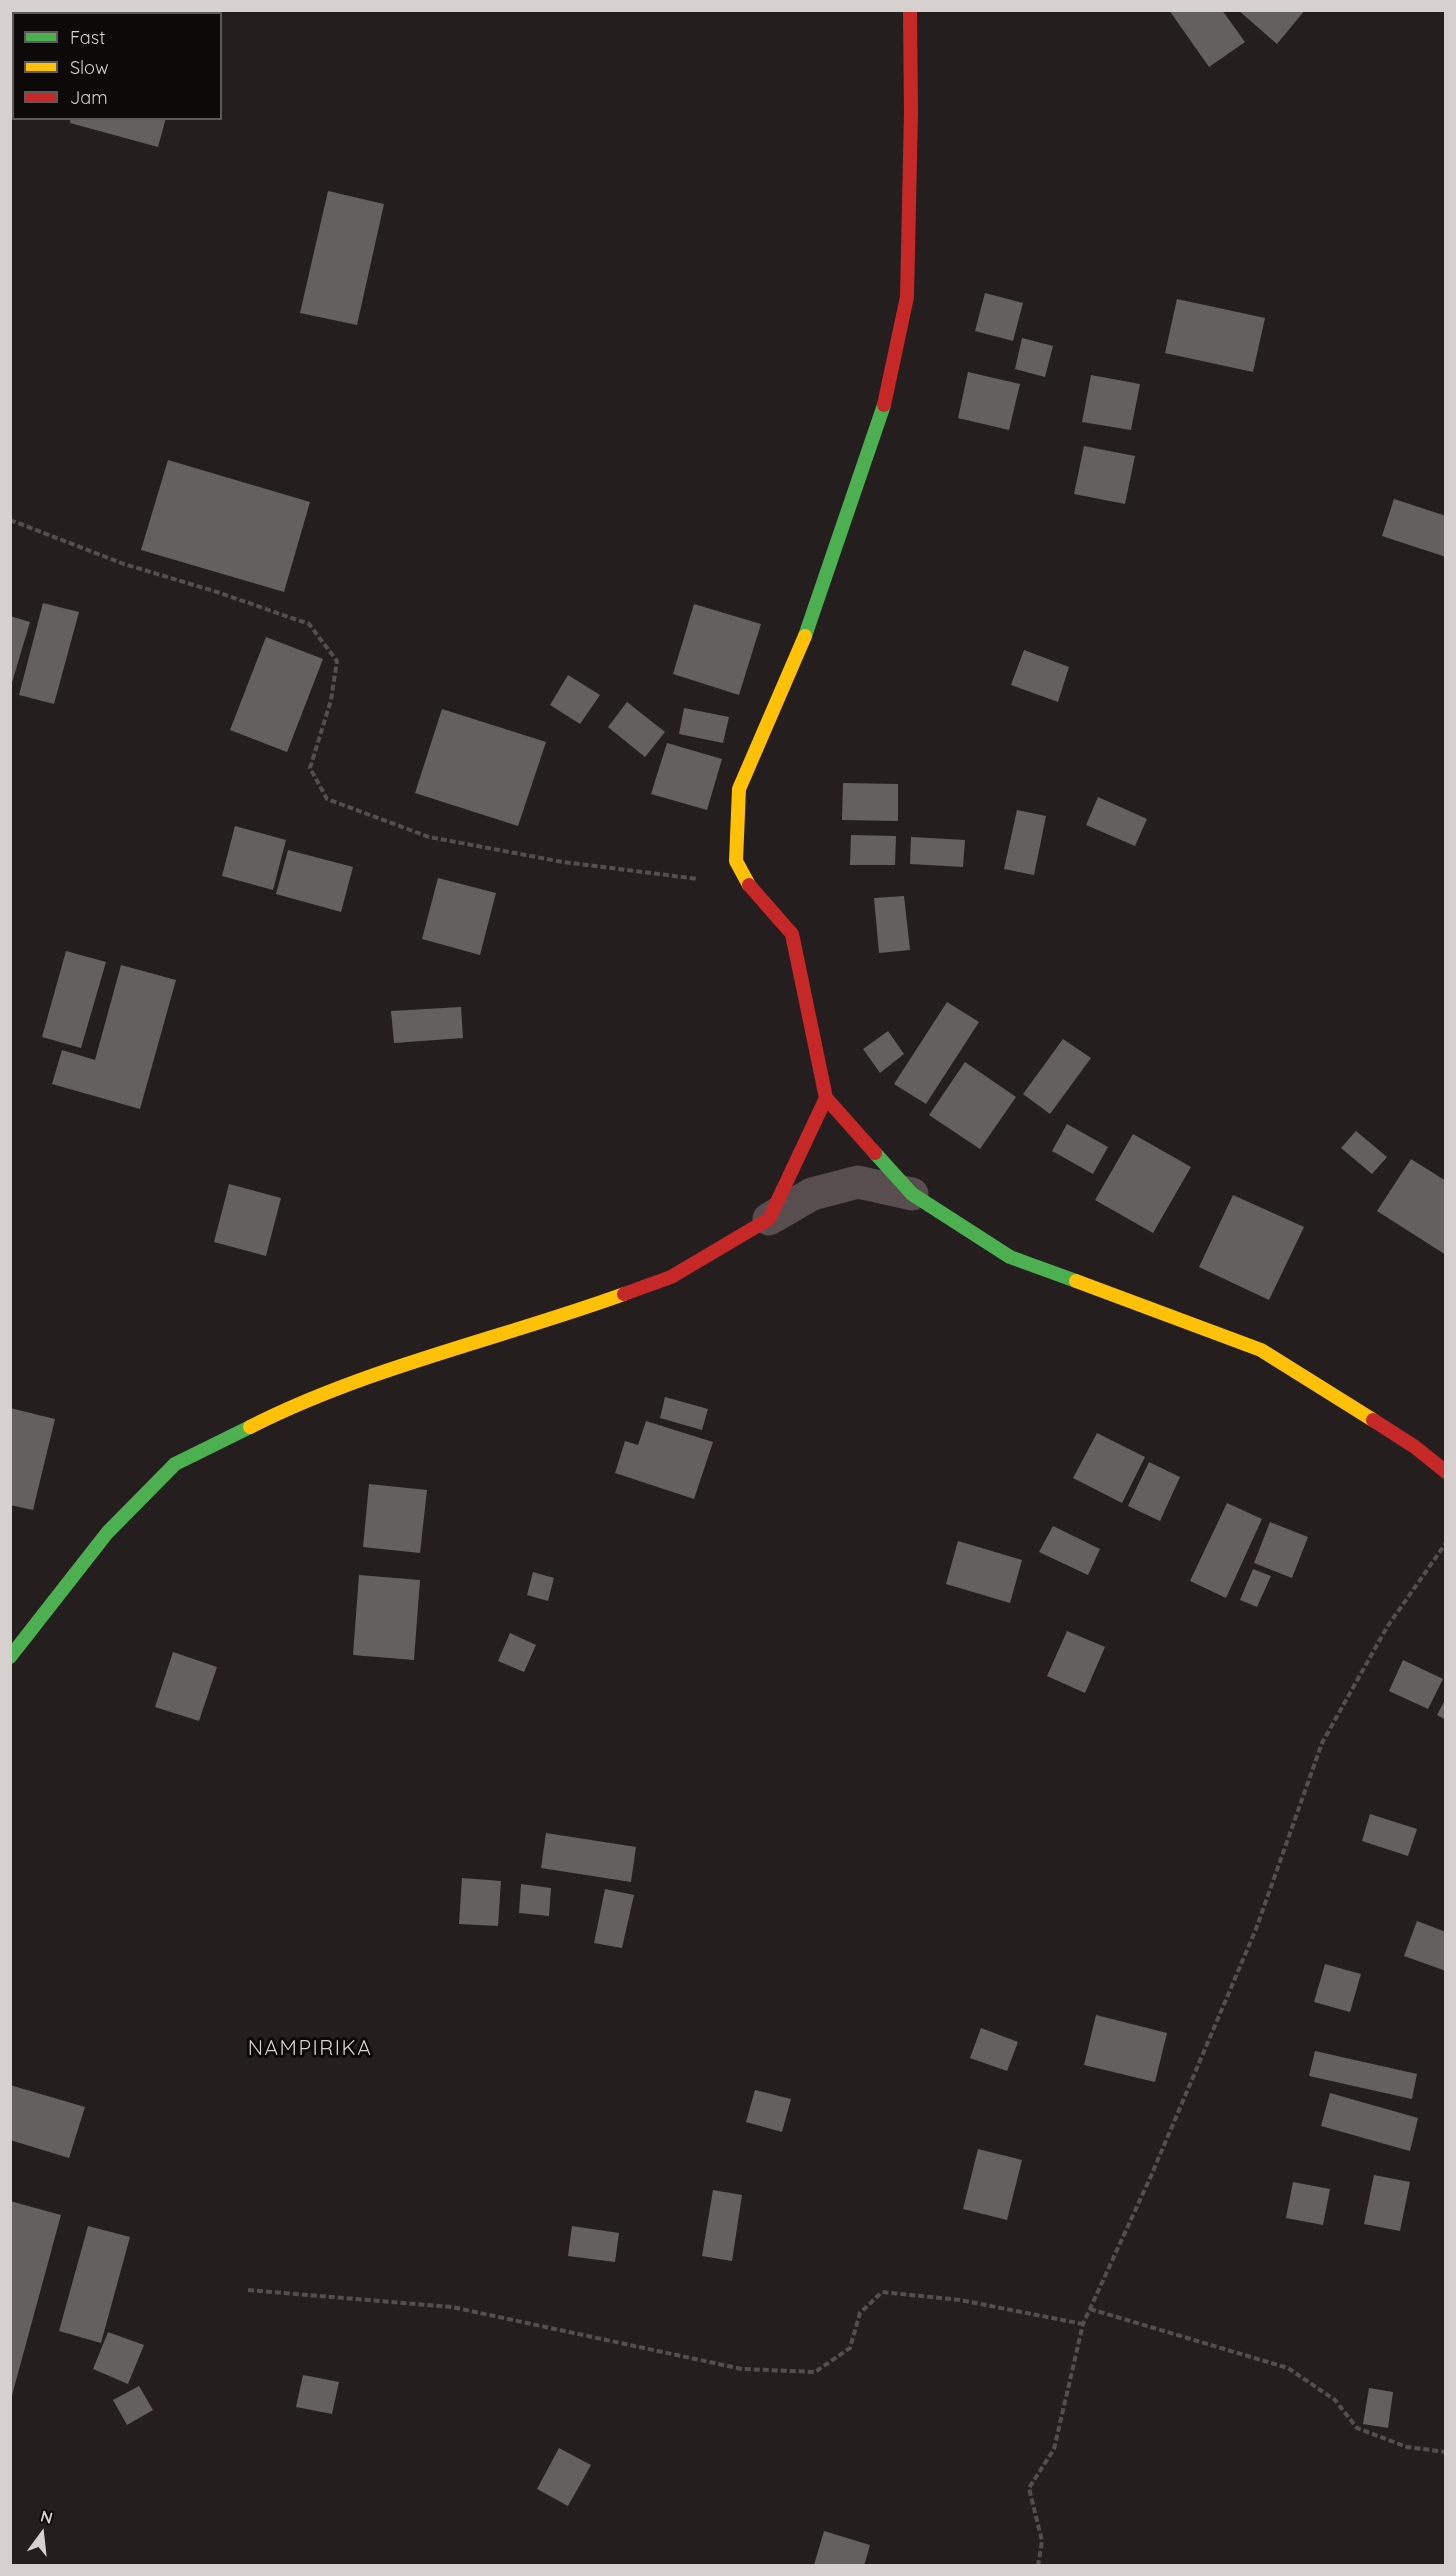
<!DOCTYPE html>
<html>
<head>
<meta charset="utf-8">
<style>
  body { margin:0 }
  #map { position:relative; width:1456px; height:2576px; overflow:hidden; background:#241f1e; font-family:Quicksand,sans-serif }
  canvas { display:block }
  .frame { position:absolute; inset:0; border:12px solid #d6d0cf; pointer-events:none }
  .legend { position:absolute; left:12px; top:12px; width:210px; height:108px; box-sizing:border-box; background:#0c0908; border:2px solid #5d5958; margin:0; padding:8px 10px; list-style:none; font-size:18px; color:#d6d0cf }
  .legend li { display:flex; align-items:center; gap:12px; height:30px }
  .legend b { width:30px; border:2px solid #5d5958 }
  .north { position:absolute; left:12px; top:2504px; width:60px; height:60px; -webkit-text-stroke:4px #0c0908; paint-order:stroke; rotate:15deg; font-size:16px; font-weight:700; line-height:24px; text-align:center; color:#d6d0cf }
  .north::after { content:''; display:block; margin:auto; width:21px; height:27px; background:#d6d0cf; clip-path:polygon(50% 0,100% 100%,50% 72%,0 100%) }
</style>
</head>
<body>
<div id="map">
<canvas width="1456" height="2576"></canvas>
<div class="frame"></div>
<ul class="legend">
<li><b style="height:8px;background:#4caf50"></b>Fast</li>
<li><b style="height:8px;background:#ffc107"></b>Slow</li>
<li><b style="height:8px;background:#c62828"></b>Jam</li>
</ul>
<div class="north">N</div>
</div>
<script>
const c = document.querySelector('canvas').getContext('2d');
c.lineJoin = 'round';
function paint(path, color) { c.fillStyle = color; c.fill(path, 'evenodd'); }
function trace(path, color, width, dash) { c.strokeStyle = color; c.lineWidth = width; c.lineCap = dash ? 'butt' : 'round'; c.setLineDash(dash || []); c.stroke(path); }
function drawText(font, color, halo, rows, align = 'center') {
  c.font = font + ' Quicksand,sans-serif'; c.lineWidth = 6; c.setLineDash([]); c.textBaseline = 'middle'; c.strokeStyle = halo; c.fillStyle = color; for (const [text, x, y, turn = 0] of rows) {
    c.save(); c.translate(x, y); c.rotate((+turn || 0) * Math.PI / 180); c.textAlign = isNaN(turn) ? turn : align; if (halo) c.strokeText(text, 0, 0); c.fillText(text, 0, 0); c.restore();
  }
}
paint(new Path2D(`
  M1169,10h53l23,32 -36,25z
  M1238,10h67l-28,34z
  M71,118h95l-8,29 -88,-24z
  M328,191l56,13 -27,121 -57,-12z
  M985,293l38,10 -10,38 -38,-10z
  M1177,299l88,19 -12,54 -88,-19z
  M1022,338l31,8 -8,31 -30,-8z
  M968,372l52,12 -11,46 -51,-12z
  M1091,375l49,9 -9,46 -49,-8z
  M1084,446l51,10 -10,48 -51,-10z
  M168,460l142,42 -26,90 -143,-42z
  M1394,499l52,17v41l-64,-21z
  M43,603l36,9 -25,92 -35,-9z
  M694,604l67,20 -22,71 -66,-21z
  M10,616l20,6 -19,64h-1z
  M266,637l57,22 -36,93 -57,-22z
  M1024,650l45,17 -11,35 -47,-17z
  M568,675l32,20 -20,29 -30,-19z
  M627,702l38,30 -20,25 -37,-30z
  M684,708l45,9 -6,26 -44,-9z
  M442,709l104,33 -28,84 -103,-33z
  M667,743l55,16 -15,51 -56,-16z
  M843,783l55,1v37l-56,-1z
  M1098,797l49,22 -12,27 -49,-21z
  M1017,810l29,6 -12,59 -30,-6z
  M235,826l51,14 -13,50 -51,-14z
  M851,835l45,1 -1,29h-45z
  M911,837l54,3 -2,27 -53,-3z
  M288,850l65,17 -12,45 -65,-18z
  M438,878l58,15 -16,62 -58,-16z
  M904,896l6,54 -31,3 -5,-55z
  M66,951l40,11 -25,86 -39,-11z
  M121,965l55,15 -36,129 -88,-25 10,-34 33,10z
  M947,1002l32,20 -53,82 -32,-20z
  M461,1007l2,31 -69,5 -3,-32z
  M888,1031l16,23 -24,19 -17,-24z
  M1063,1039l28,19 -41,56 -27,-20z
  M965,1062l51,35 -36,52 -51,-34z
  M1067,1124l41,23 -15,27 -41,-23z
  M1356,1131l31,26 -15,17 -31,-26z
  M1133,1134l58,33 -38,66 -58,-33z
  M1411,1159l35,22v74l-69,-44z
  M229,1184l52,14 -15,58 -52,-14z
  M1233,1195l71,32 -35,73 -70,-33z
  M665,1397l43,12 -6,21 -42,-12z
  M10,1408l45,11 -22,91 -23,-5z
  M646,1421l67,21 -19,57 -79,-26 10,-32 13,4z
  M1097,1433l48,24 -23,46 -49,-25z
  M1149,1462l31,15 -20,44 -32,-15z
  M369,1484l58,6 -7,63 -57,-6z
  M1227,1503l35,16 -36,79 -36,-17z
  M1270,1522l38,15 -16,41 -38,-15z
  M1053,1526l47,23 -12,26 -49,-23z
  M958,1541l64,19 -12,43 -64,-19z
  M1253,1569l18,7 -14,31 -17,-7z
  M533,1572l21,6 -6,23 -21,-6z
  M359,1575l61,5 -6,80 -61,-5z
  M1067,1631l38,16 -20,46 -38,-17z
  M510,1633l26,12 -12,27 -26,-11z
  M173,1652l44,15 -18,54 -44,-14z
  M1403,1660l40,19 -15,30 -39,-18z
  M1446,1698v22l-9,-5z
  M1370,1814l47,15 -9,27 -46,-15z
  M546,1833l90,14 -5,35 -90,-14z
  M462,1878l39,3 -3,45 -39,-2z
  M521,1884l30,4 -2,28 -30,-3z
  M605,1889l29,6 -12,53 -28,-5z
  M1417,1921l29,11v39l-42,-15z
  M1325,1964l36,10 -11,38 -36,-10z
  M1096,2015l71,18 -12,49 -71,-17z
  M981,2028l37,14 -11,29 -37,-13z
  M1315,2051l102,23 -5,25 -103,-23z
  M10,2085l75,22 -16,51 -59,-18z
  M755,2090l36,9 -9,33 -36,-10z
  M1330,2093l88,25 -8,33 -89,-25z
  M978,2149l44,11 -15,60 -44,-11z
  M1374,2175l36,7 -10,49 -36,-7z
  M1293,2182l37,7 -7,36 -37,-7z
  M713,2190l29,5 -10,66 -30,-5z
  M10,2201l51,14 -50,184h-1z
  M88,2226l42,11 -29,106 -42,-12z
  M572,2226l47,7 -4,29 -47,-6z
  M108,2332l36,13 -16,39 -35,-15z
  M303,2375l36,7 -7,32 -36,-7z
  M139,2386l14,24 -26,15 -14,-25z
  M1369,2388l24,4 -5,36 -25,-4z
  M559,2448l32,17 -23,41 -31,-17z
  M824,2531l46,14 -6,21 -50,-1z`), '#64605f');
trace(new Path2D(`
  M10,520l114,44 93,28 92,32 28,37 -6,39 -21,68 17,31 102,38 134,25 135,17
  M248,2290l204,17 290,62 73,3 35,-24 10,-35 22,-21 78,8 123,24
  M1090,2309l198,59 47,32 22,28 50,19 39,5
  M1038,2566l4,-25 -13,-53 25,-39 29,-125 68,-148 105,-247 66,-186 65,-116 59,-84`), '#554e4f', 4, [6, 3]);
trace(new Path2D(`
  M769,1219l43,-25 46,-12 54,12`), '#584e50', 33);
trace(new Path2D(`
  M805,636l79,-231
  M875,1153l37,41 98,63 66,24
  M10,1657l97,-124 68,-69 75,-37`), '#4caf50', 14);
trace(new Path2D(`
  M749,885l-13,-24 3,-72 66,-153
  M1076,1281l185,69 112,70
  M250,1427c118,-60 250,-88 374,-133`), '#ffc107', 14);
trace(new Path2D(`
  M884,405l23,-108 4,-185 -1,-102
  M749,885l43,49 34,164 49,55
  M624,1294l47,-17 98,-58 57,-121
  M1373,1420l42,27 31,25`), '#c62828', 14);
c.letterSpacing = '1.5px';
drawText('21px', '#d6d0cf', '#0c0908', [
  ["NAMPIRIKA",310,2049]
]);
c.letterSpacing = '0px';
</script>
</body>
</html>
